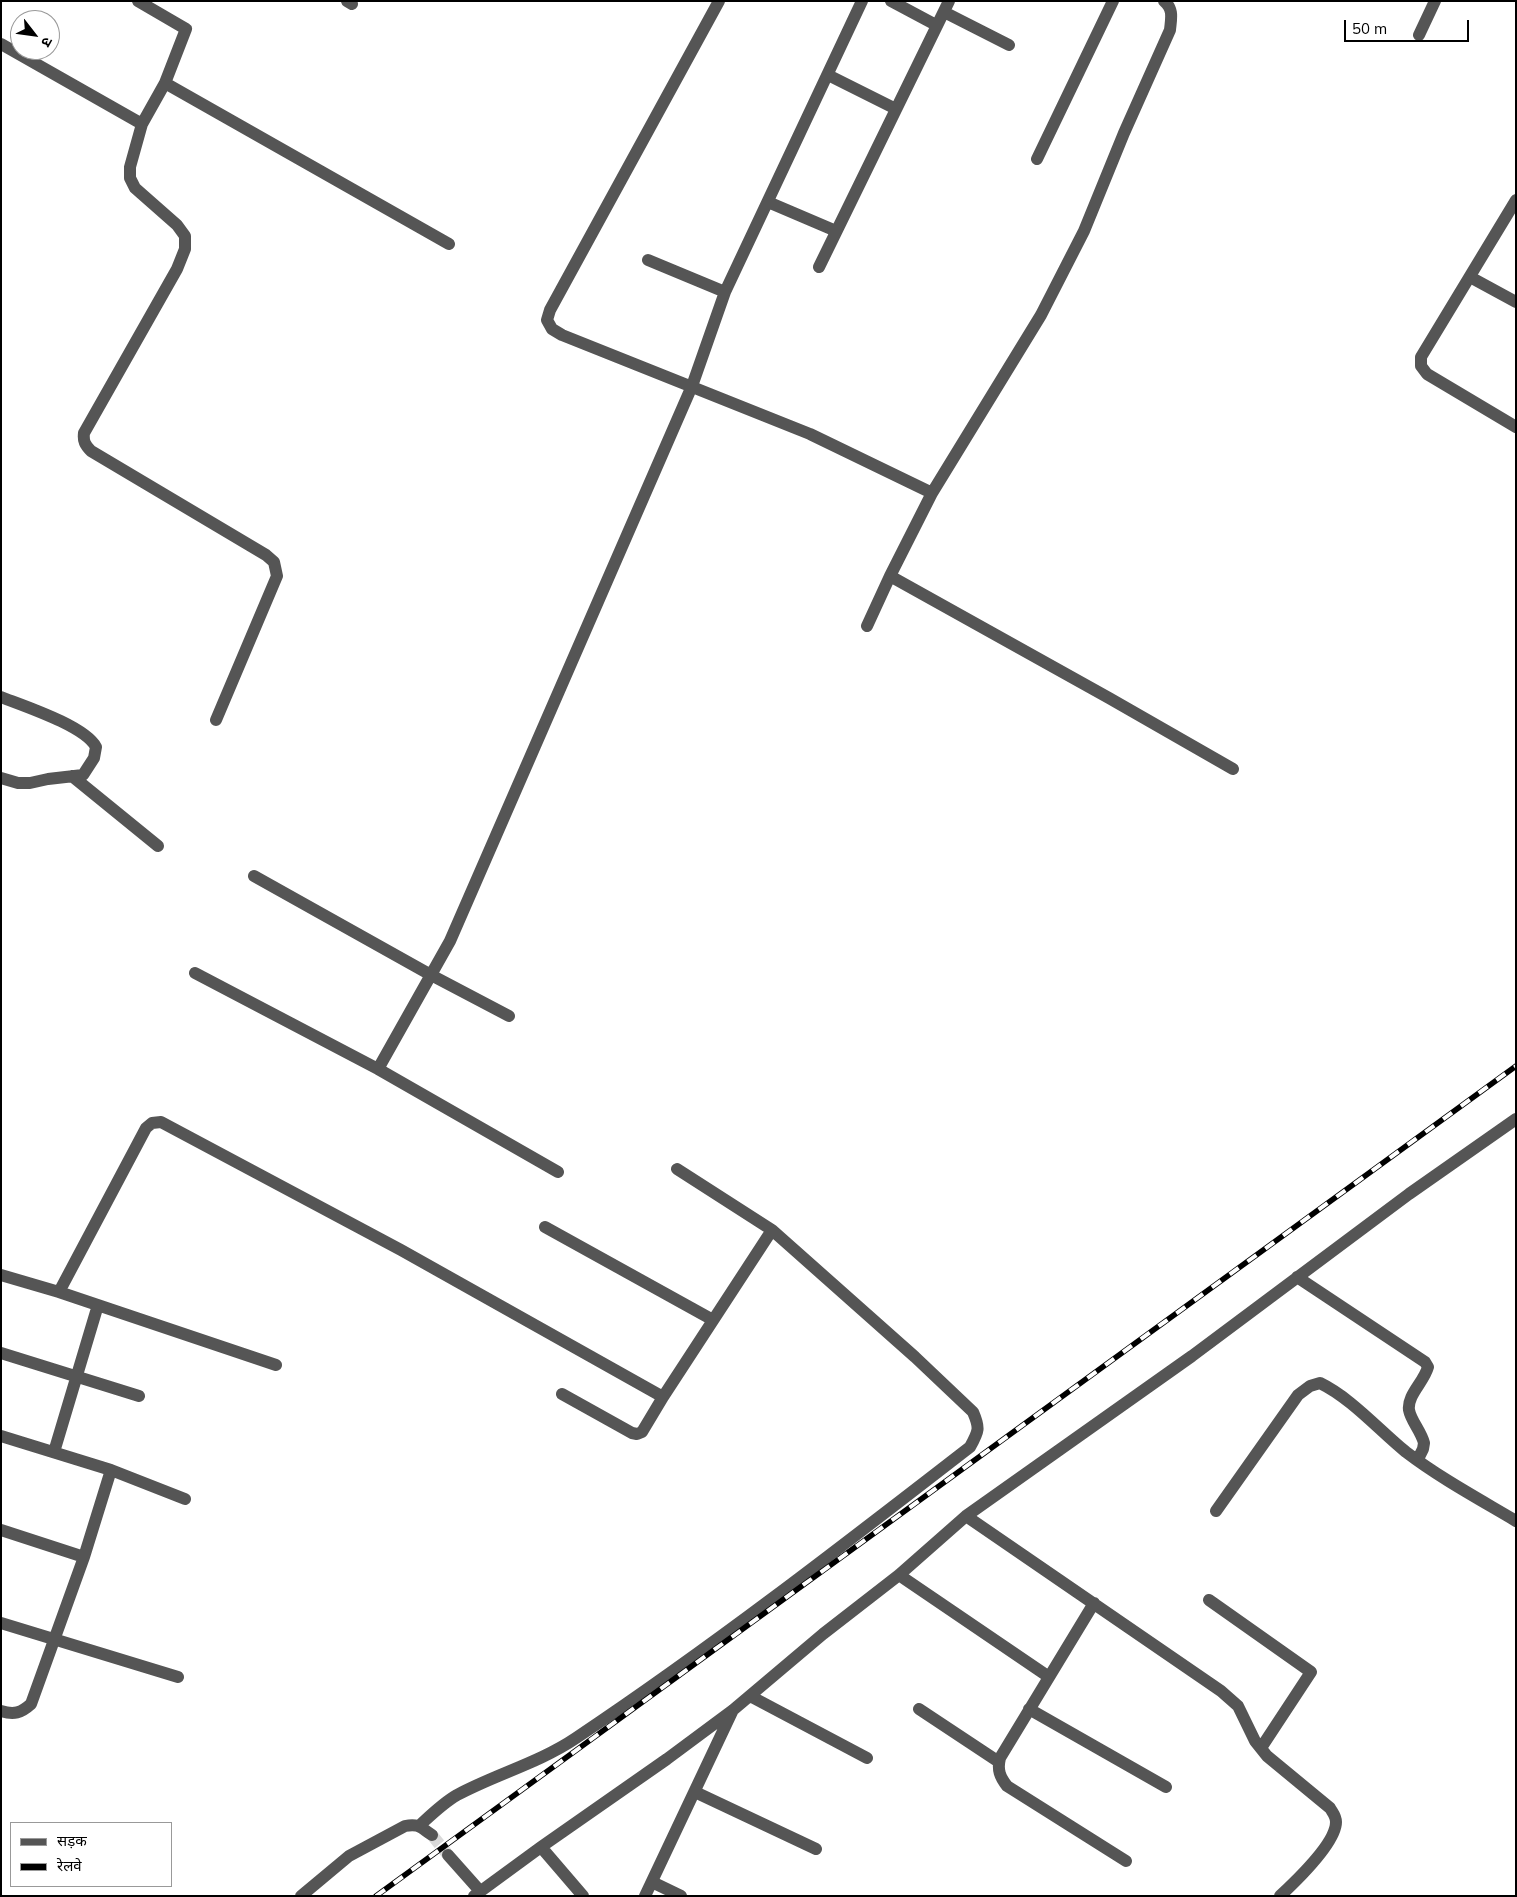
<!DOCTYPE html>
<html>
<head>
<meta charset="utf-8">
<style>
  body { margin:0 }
  #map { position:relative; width:1517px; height:1897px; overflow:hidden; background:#fff; font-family:Mulish,"Noto Sans Devanagari",sans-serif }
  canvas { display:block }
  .frame { position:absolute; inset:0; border:2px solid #000; pointer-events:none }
  .legend { position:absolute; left:10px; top:1822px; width:162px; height:65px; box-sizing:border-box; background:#fff; border:1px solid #999; margin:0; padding:6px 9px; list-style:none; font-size:15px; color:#000 }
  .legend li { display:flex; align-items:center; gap:10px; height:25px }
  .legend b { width:25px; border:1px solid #999 }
  .north { position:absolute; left:10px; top:10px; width:50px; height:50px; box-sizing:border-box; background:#fff; border:1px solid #999; border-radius:50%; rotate:120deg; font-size:14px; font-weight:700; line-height:20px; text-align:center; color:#000 }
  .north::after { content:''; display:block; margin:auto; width:18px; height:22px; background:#000; clip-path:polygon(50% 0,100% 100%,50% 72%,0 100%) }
  .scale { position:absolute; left:1344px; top:20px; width:125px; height:22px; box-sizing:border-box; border:2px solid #000; border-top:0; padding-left:6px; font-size:15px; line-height:18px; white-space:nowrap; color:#000; -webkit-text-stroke:4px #fff; paint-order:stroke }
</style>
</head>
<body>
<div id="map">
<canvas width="1517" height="1897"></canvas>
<div class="frame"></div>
<ul class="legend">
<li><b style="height:6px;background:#555"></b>सड़क</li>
<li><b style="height:6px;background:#000"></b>रेलवे</li>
</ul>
<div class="north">उ</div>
<div class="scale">50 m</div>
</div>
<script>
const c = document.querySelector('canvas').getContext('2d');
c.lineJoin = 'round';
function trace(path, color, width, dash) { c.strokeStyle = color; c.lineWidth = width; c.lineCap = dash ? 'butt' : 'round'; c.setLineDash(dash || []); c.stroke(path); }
trace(new Path2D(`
  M432,1835l16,20`), '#d9d9d9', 12, [12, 6]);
trace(new Path2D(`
  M347,1l5,3
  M719,1l-169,309 -3,10 5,9 10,6 248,99 122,59
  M891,1l45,24
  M944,12l65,33
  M1419,35l16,-34
  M1,44l141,80 23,-41 21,-54 -48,-28
  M828,75l68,34
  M165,83l284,161
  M142,124l-12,43v11l5,10 42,37 8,11v13l-8,20 -93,164c-1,8 1,12 7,18l175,104 8,7 3,14 -61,144
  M1037,159l76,-158
  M1516,200l-95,157v9l6,8 89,53
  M768,202l68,29
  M648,260l77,32
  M819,267l130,-266
  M1470,277l46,25
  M890,576l219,122 124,71
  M867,626l23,-50 42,-83 109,-178 43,-84 40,-98 46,-103c1,-11 4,-21 -6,-29
  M1,697c23,9 84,29 95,50l-2,11 -11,17 -35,4 -18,4h-12l-17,-5
  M72,776l86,70
  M254,876l177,99 78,41
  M195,973l183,96 180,103
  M378,1069l72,-128 242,-555 33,-94 137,-291
  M545,1227l168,93
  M1,1275l58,17 217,73
  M1297,1277l128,85 3,5c-4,15 -21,28 -19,43 2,11 12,21 15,33l-1,6 -5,10
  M59,1292l87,-164 6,-5 9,-1 240,128 262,147
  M1,1353l138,43
  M562,1394l70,39 5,1 5,-2 21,-35 109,-167
  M1,1436l110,34 74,29
  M54,1452l44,-147
  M1216,1511l82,-116 12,-9 10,-3c31,15 59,47 86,69 34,26 73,47 110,69
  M966,1516l255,175 17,15 17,35 12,15 63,52c3,5 6,8 6,14 0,21 -41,60 -56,74
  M1,1530l83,27
  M899,1575l150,102
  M1209,1600l102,72 -50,76
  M1094,1603l-94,155c-3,12 0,19 7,28l119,75
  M1,1623l177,54
  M750,1696l117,62
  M919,1709l80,53
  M1029,1709l137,78
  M1,1711c13,4 20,2 30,-7l53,-147 27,-87
  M695,1792l121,57
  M419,1826c12,-11 24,-23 38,-31 39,-21 82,-32 119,-57 136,-91 265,-191 394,-291 9,-16 10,-19 3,-35l-58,-55 -143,-127 -95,-61
  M541,1847l42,49
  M448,1855l32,36
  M652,1882l29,14
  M301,1896l48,-40 56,-30c14,-3 16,2 27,9
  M474,1896l67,-49 126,-88 66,-49 90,-76 76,-59 67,-59 226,-160 217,-162 107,-75
  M645,1896l87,-184`), '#555', 12);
const rail = new Path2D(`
  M376,1896l1140,-830`);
trace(rail, '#000', 5.5);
trace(rail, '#fff', 4, [11]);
</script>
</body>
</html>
